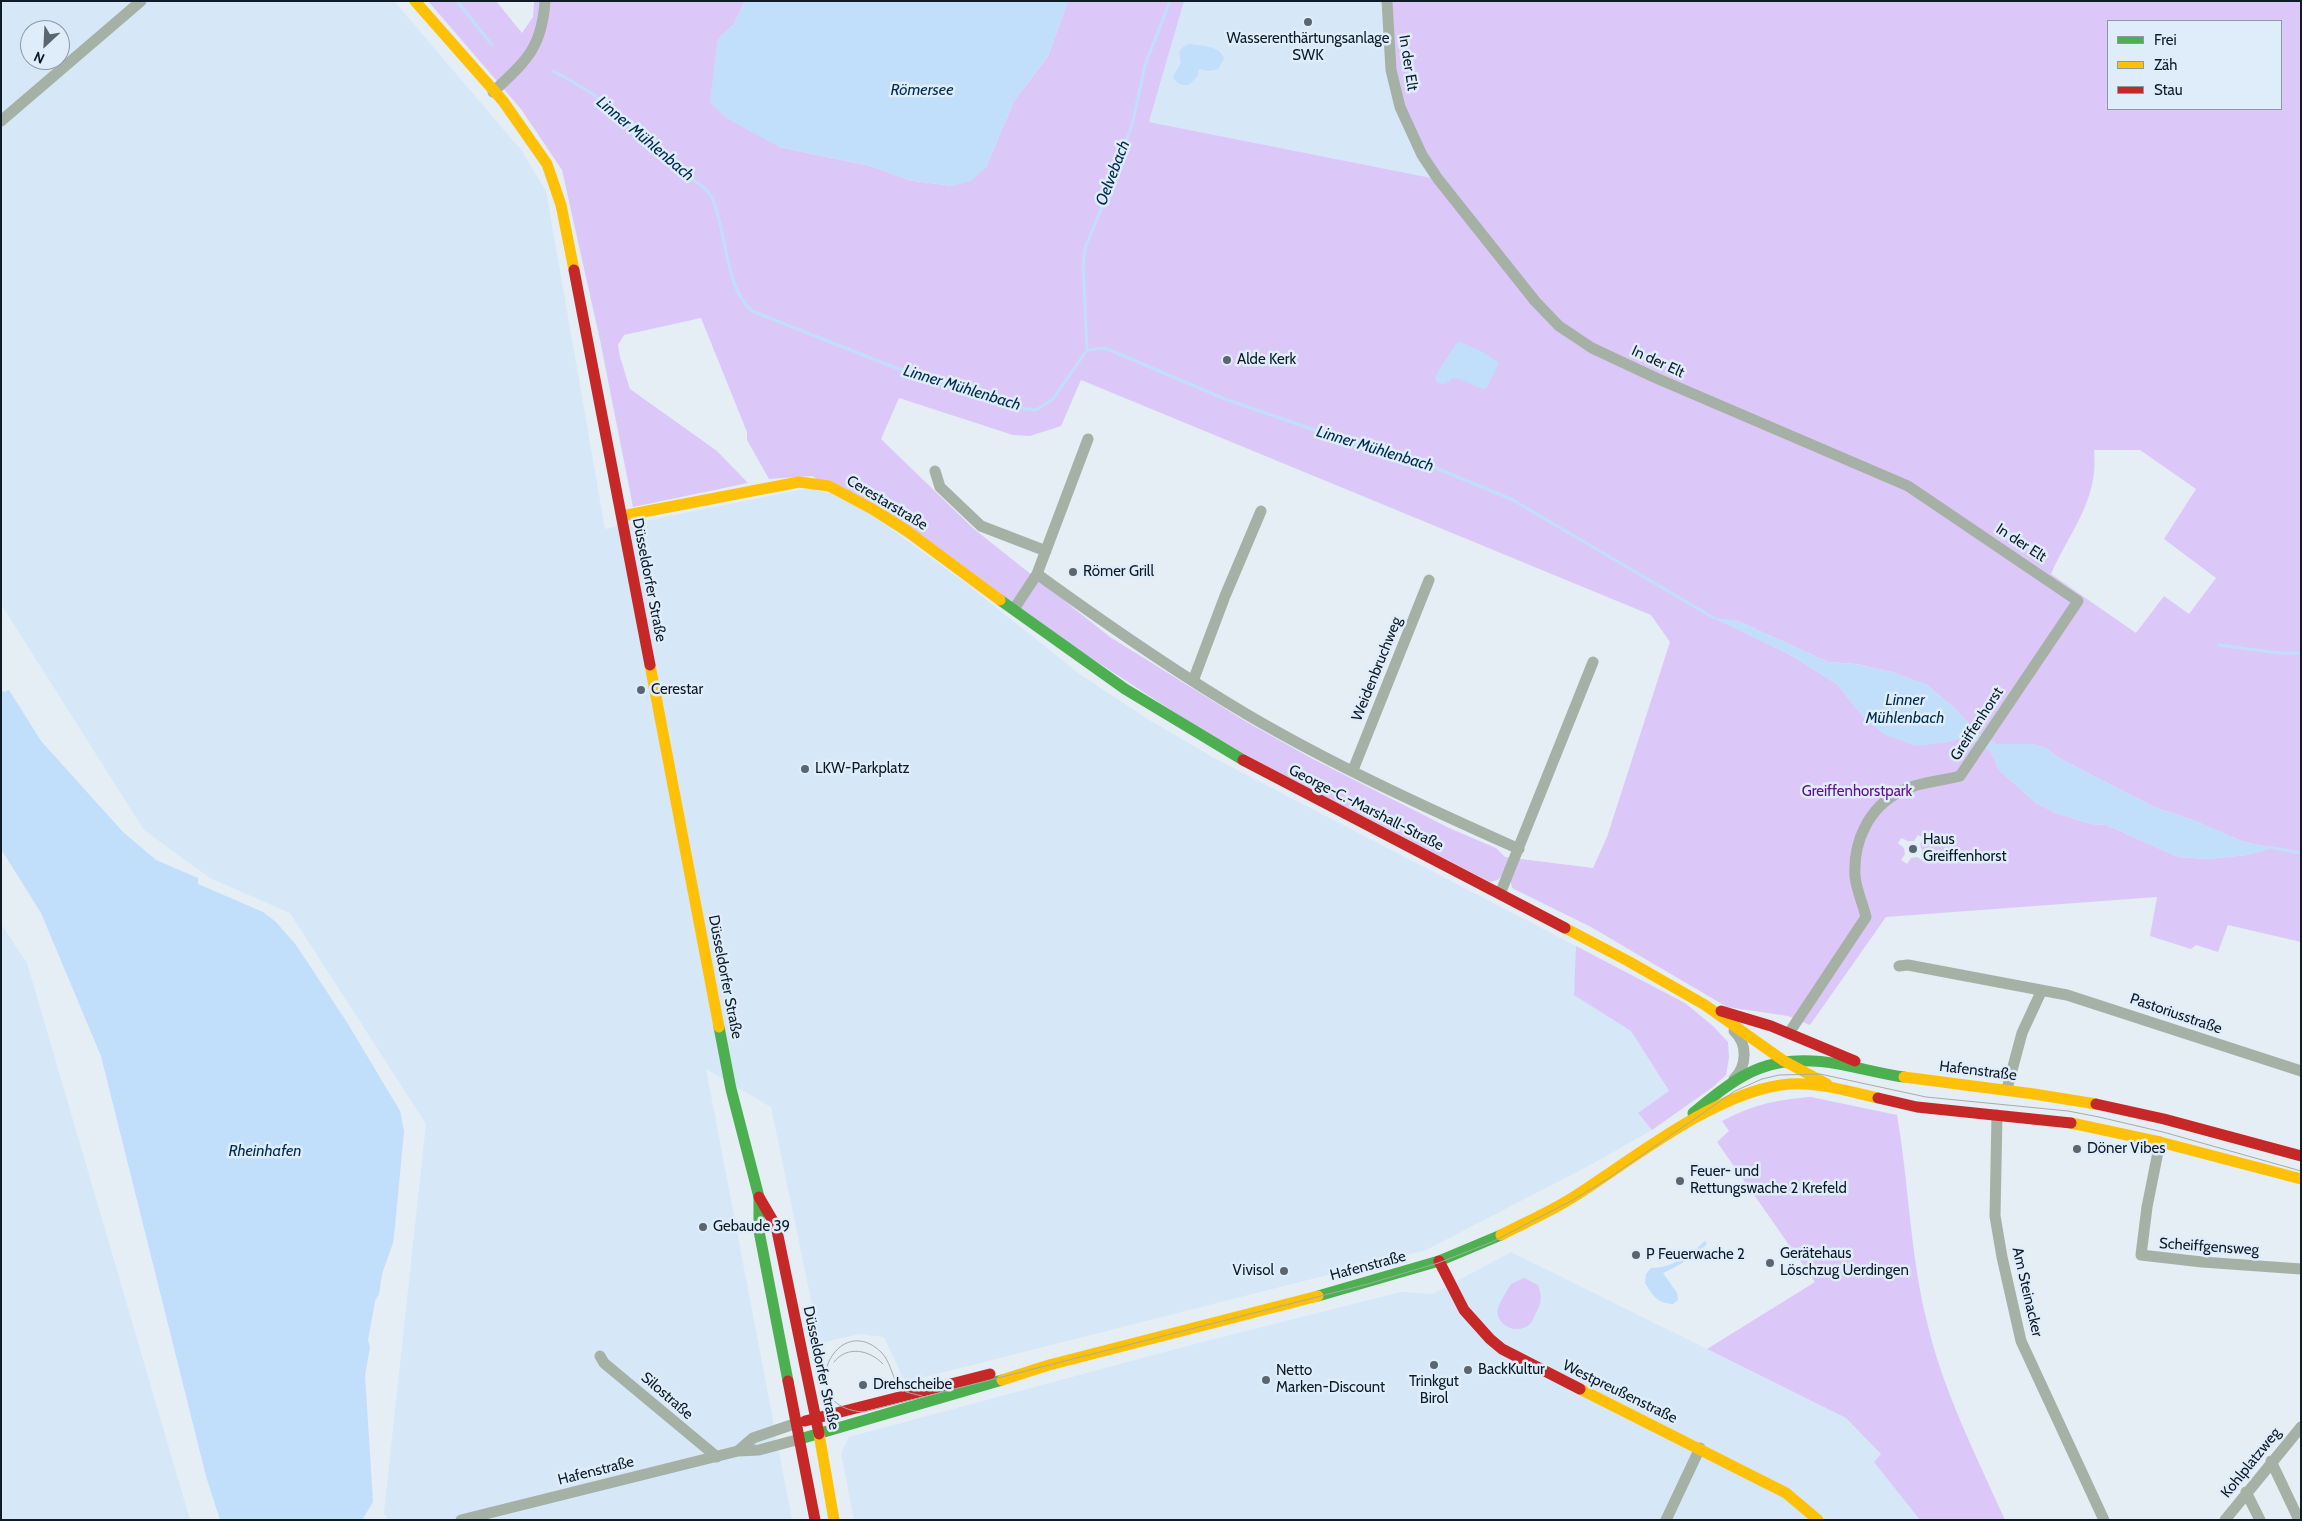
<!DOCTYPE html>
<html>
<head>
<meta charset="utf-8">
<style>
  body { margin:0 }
  #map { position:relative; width:2302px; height:1521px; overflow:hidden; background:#e5edf5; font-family:Cabin,sans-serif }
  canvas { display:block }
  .frame { position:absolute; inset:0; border:2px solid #0f1c28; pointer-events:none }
  .legend { position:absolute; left:2107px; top:20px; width:175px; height:90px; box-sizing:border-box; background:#dfedfb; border:1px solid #8c99a7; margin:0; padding:6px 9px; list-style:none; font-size:15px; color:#0f1c28 }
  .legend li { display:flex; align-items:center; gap:10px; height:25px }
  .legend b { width:25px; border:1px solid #8c99a7 }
  .north { position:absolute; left:20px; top:20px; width:50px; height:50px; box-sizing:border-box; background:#dfedfb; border:1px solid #8c99a7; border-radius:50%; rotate:205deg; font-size:14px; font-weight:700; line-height:20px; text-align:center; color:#0f1c28 }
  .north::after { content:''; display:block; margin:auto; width:18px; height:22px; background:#5a6570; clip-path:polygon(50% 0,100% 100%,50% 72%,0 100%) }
</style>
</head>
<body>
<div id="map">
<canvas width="2302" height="1521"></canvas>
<div class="frame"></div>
<ul class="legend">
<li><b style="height:6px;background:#4caf50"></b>Frei</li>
<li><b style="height:6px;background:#ffc107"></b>Zäh</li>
<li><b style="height:6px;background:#c62828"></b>Stau</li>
</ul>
<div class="north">N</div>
</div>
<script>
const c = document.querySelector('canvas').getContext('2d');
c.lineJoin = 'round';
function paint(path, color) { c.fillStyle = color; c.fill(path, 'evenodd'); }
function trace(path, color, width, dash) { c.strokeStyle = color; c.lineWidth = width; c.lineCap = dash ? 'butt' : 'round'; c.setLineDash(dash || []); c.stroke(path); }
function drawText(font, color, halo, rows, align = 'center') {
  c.font = font + ' Cabin,sans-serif'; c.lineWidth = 5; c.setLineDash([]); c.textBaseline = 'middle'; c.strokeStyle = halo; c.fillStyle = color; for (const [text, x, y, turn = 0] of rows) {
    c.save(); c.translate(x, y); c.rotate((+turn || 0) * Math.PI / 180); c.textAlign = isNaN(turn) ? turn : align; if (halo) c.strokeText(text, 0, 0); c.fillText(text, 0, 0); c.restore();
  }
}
paint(new Path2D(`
  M1,1h393l127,149 25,41 59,338 205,-41 24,7 33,17 93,67 121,96 65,43 68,40 362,188 -1,49 56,36 38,61 -31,21 14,17 -60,34 -166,86 -521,132 -21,-45 -25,-3 -39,9 -49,-236 -65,-38 86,451h-404l-4,-7 42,-389 -136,-211 -80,-35 -66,-48 -143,-226zM30,30h30v30h-30z
  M1184,1h200l18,125 30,53 -283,-57z
  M1,924l26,39 163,557h-189z
  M1511,1252l335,166 35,36 -6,8 45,58h-1066l-13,-67 8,-16 342,-92 210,-53 32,2z`), '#d6e7f8');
paint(new Path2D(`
  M428,1h68l26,32 11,-16 1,-16h211l-11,23 -15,14 -2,5 62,104 92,19 37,14 44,6 34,-19 28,-66 34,-45 20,-55h116l-35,121 282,56 -21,-37 -14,-31 -12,-109h917v941l-73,-17 -10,27 -22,-7 -5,4 -41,-13 7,-39 -271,20 -76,108 -22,-9 -61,-9 -136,-80 -79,-39 -5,-24c-4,10 -6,17 -17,18l-267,-138 -411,-268 -43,3 -22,-39v-8l-46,-114 -77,17 -6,10 2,12 10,32 87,62 31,32 -115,24 -33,-167 -38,-170 -41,-61zM2108,21h173v88h-173zM1081,380l570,235 19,27 -63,195 -14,31 -88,-11 -9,-9 -47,-20 -138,-70 -66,-37 -135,-84 -136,-108 -93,-90 18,-41 114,37 17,1 31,-10zM2094,450h46l56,39 -32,50 52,39 -27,36 -25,-18 -28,37 -85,-59c19,-43 48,-74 43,-124zM1714,618l24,3 90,41 28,2 36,8 35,13 26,22 25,26 18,11h36l14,4 13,10 95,49 39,13 48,21 31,7 -27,7 -36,4 -31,-2 -72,-32 -15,-1 -35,-11 -20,-10 -37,-33 -9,-20 -19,-11 -10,-1 -18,5 -79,-25 -27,-34 -48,-30zM1918,835l6,3 -4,6 2,7 6,4 -4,6 -7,-4 -6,1 -4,6 -6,-4 4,-6 -1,-6 -6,-5 3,-5 7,3h6z
  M1576,946l109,57 28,23 15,16 1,16 -3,17 -13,12 -61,43 -14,-17 31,-22 -38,-60 -57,-36z
  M1811,1097l86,18c12,69 13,139 30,207 16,69 49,133 78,198h-85l-46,-58 7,-8 -35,-36 -139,-69 108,-67 -98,-140 12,-11 -7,-10c33,-17 53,-21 89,-24z
  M1524,1278l14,7c4,11 4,16 -1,26 -2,4 -4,10 -7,13 -12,12 -36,1 -32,-16 3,-8 9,-17 13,-24z`), '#dcc8f8');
paint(new Path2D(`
  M745,1h323l-20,55 -34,45 -28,66 -15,14 -19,5 -44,-6 -37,-14 -92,-19 -53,-29 -16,-16 7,-59 2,-5 15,-14z
  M1189,44c13,2 29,1 35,14l-6,11 -9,2 -10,-2 -2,8 -9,8c-8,0 -11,-1 -15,-8l8,-14 -2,-11 4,-5z
  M1458,341l25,11 16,11 -13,26c-11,0 -21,-11 -32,-11 -4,0 -5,5 -10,6l-6,-1 -3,-5c6,-14 15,-24 23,-37z
  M1711,617l27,4 90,41 28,2 36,8 35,13 26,22 25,26 18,11h36l14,4 13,10 95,49 39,13 48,21 32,7 -28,7 -36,4 -31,-2 -72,-32 -15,-1 -35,-11 -20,-10 -37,-33 -9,-20 -19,-11 -10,-1 -18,5 -27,3 -31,-11 -21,-17 -27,-34 -48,-30z
  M1,690l3,2 5,-2 32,51 82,91 33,28 42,18v6l65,28 13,10 20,23 52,79 52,87 4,20 -9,95 -2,17 -11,31 -3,20 -4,7 -7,39 2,7 -5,29 8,126 -11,18h-142l-14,-44 -105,-420 -60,-143 -40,-64z
  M1705,1241l2,3c-14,13 -27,21 -44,29l14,20 1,7 -5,4c-16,-1 -20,-8 -28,-21l1,-9 5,-6c22,0 38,-13 54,-27z`), '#c1defb');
trace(new Path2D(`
  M457,1l35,44
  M553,71c25,13 51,29 72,48 18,16 35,34 53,50 11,10 27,15 34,29 15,33 12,89 40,113l144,57 115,39 25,3 17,-11 34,-49 18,-2 120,51 104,36 102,31 80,33 203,119
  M1087,350l-4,-84 2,-18 22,-53 25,-70 13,-60 25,-64
  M2219,645l60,8h22
  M2269,847l32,6`), '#c1defb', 3);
trace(new Path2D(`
  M1387,1l4,69 9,37 22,48 16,24 97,122 24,25 33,22 64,30 252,108 170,115 -118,175c-18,5 -42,6 -59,15 -32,16 -48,50 -46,85 1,13 8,28 11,41l-77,116
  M493,92c33,-31 49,-44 52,-91
  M1,121l140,-120
  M935,471l5,16 41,39 65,25
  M1037,574c69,50 138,98 211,141 87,51 179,93 271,134
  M1014,609l23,-35 51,-135
  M1193,681l32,-85 36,-85
  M1353,770l76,-190
  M1500,894l93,-232
  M1899,966l9,-1 159,30 234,76
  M1734,1079c13,-13 14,-35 0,-48
  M2007,1089l15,-56 19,-41
  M1997,1115l-2,101 7,41 19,84 83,179
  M2160,1142l-13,65 -6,48 61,7 99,7
  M600,1356l4,7 113,94
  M738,1451l15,-13 44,-15
  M2271,1461l28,59
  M2246,1492l14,28
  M461,1520l277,-69 21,-1 41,-11
  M1666,1520l34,-72
  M2225,1520l76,-93`), '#a6b1a5', 11);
trace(new Path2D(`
  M1000,600l125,89 118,71
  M719,1027l12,62 28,108v34l29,150
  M1693,1113c50,-42 79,-61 146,-49 22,4 43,10 65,13
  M1318,1296l121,-35 62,-26
  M800,1439l202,-59`), '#4caf50', 11);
trace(new Path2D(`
  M415,1l88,100 44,63 14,41 13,65
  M622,516l177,-34 30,4 45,24 33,21 93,69
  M650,665l69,362
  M1565,928l63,33 77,44 79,56 43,23
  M1904,1077l130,17 62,10
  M2071,1123l89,19 141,37
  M1501,1235c25,-13 51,-24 74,-39 58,-37 137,-101 206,-111 32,-5 66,6 97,13
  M1002,1380l47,-15 269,-69
  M1580,1389l206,104 32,27
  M819,1434l15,86`), '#ffc107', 11);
trace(new Path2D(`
  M574,270l76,395
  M1243,760l322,168
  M1721,1011l50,15 84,35
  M1878,1098l39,9 154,16
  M2096,1104l68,15 137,37
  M759,1197l17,29 43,208
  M1439,1261l25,49 26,29 12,10 78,40
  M788,1381l27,139
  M805,1421l185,-47`), '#c62828', 11);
trace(new Path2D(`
  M834,1362c13,-17 36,-12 49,2
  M894,1378l12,14 16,4
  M897,1383c-6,-10 -7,-22 -16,-31 -46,-44 -90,56 -17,60l504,-128 70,-21 54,-21 81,-42 33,-20 129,-89 27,-12 17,-4 41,-1 106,23 142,14 31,6 64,15 138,39`), '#a4aca9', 1);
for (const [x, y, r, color] of [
  [1308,22,5,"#5a6570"],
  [1227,360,5,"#5a6570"],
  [1073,572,5,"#5a6570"],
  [641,690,5,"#5a6570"],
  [805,769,5,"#5a6570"],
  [1913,849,5,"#5a6570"],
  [2077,1149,5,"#5a6570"],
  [1680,1181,5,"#5a6570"],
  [703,1227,5,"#5a6570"],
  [1636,1255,5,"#5a6570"],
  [1770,1263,5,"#5a6570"],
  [1284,1271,5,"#5a6570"],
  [1434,1365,5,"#5a6570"],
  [1468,1370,5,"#5a6570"],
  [1266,1380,5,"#5a6570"],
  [863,1385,5,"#5a6570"]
]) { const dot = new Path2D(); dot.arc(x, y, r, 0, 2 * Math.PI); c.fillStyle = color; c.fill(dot); trace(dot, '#dfedfb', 2); }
drawText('15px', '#0f1c28', '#dfedfb', [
  ["Wasserenthärtungsanlage",1308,39,"center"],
  ["SWK",1308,56,"center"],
  ["Alde Kerk",1237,360],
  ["Römer Grill",1083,572],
  ["Cerestar",651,690],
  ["LKW-Parkplatz",815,769],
  ["Haus",1923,840],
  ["Greiffenhorst",1923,857],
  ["Döner Vibes",2087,1149],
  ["Feuer- und",1690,1172],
  ["Rettungswache 2 Krefeld",1690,1189],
  ["Gebaude 39",713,1227],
  ["Gerätehaus",1780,1254],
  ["Löschzug Uerdingen",1780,1271],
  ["P Feuerwache 2",1646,1255],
  ["Vivisol",1274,1271,"right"],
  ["BackKultur",1478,1370],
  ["Netto",1276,1371],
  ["Marken-Discount",1276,1388],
  ["Trinkgut",1434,1382,"center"],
  ["Birol",1434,1399,"center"],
  ["Drehscheibe",873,1385]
], 'left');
drawText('15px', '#0f1c28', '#dfedfb', [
  ["In der Elt",1408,63,81],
  ["In der Elt",1658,362,25],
  ["Cerestarstraße",887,503,31],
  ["In der Elt",2021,543,33],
  ["Düsseldorfer Straße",649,580,79],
  ["Weidenbruchweg",1377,669,-68],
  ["Greiffenhorst",1977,724,-57],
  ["George-C.-Marshall-Straße",1366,808,27],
  ["Düsseldorfer Straße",725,977,79],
  ["Pastoriusstraße",2176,1014,19],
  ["Hafenstraße",1978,1071,7],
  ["Scheiffgensweg",2209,1247,4],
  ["Hafenstraße",1368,1266,-15],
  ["Am Steinacker",2027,1292,77],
  ["Düsseldorfer Straße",821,1368,78],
  ["Westpreußenstraße",1620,1392,26],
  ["Silostraße",667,1396,41],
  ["Kohlplatzweg",2251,1463,-51],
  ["Hafenstraße",596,1471,-14]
]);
drawText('15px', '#660c95', '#dfedfb', [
  ["Greiffenhorstpark",1857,792]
]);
drawText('italic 16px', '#012c4f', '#dfedfb', [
  ["Römersee",922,90],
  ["Linner Mühlenbach",645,139,40],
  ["Oelvebach",1113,173,-69],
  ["Linner Mühlenbach",962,388,17],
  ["Linner Mühlenbach",1375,449,17],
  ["Linner",1905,700],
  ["Mühlenbach",1905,718],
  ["Rheinhafen",265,1151]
]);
</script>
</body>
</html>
